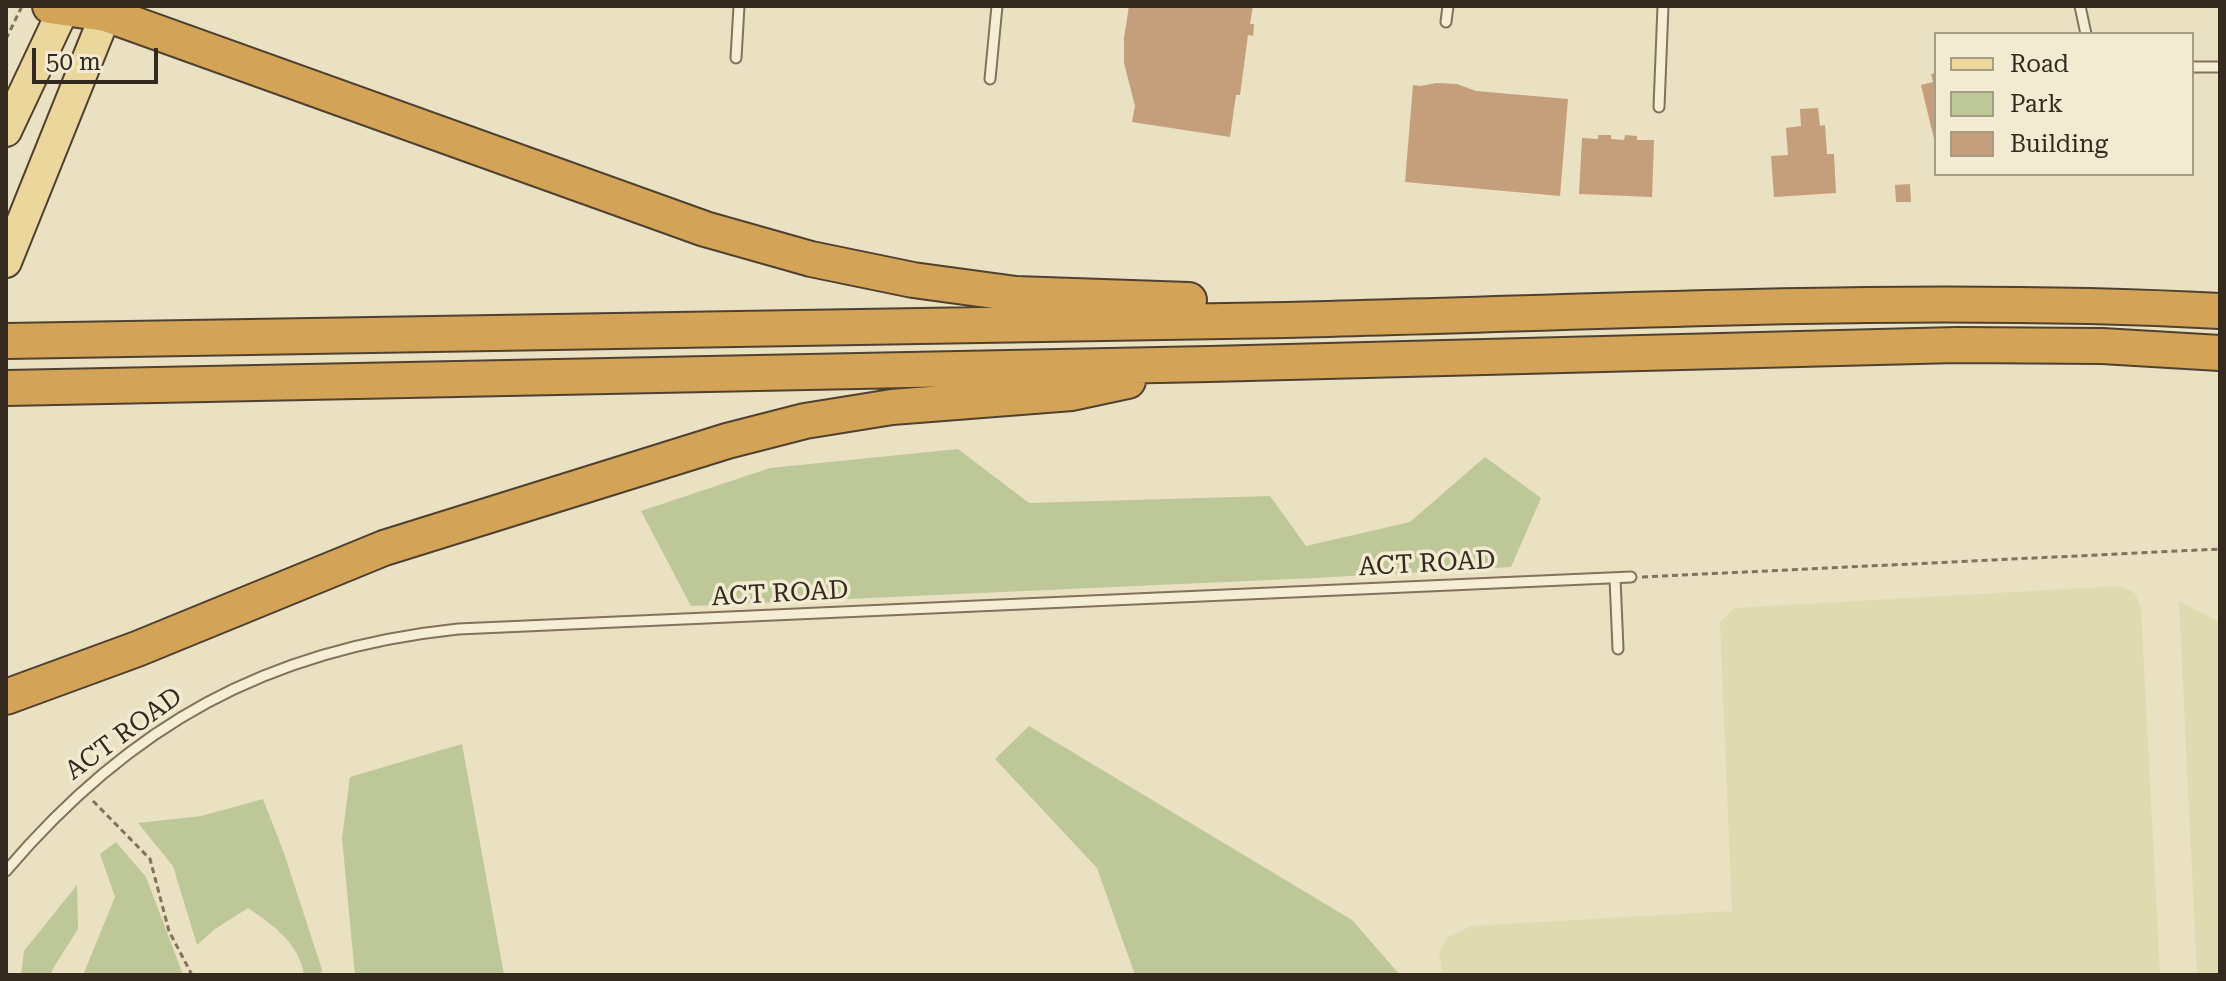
<!DOCTYPE html>
<html>
<head>
<meta charset="utf-8">
<style>
  body { margin:0 }
  #map { position:relative; width:2226px; height:981px; overflow:hidden; background:#eae0c2; font-family:"Roboto Serif",serif }
  canvas { display:block }
  .frame { position:absolute; inset:0; border:8px solid #33291e; pointer-events:none }
  .legend { position:absolute; left:1934px; top:32px; width:260px; height:144px; box-sizing:border-box; background:#f2ead1; border:2px solid #a69d89; margin:0; padding:10px 14px; list-style:none; font-size:24px; color:#33291e }
  .legend li { display:flex; align-items:center; gap:16px; height:40px }
  .legend b { width:40px; border:2px solid #a69d89 }
  .scale { position:absolute; left:32px; top:48px; width:126px; height:36px; box-sizing:border-box; border:4px solid #33291e; border-top:0; padding-left:10px; font-size:24px; line-height:28px; white-space:nowrap; color:#33291e; -webkit-text-stroke:6px #f2ead1; paint-order:stroke }
</style>
</head>
<body>
<div id="map">
<canvas width="2226" height="981"></canvas>
<div class="frame"></div>
<ul class="legend">
<li><b style="height:10px;background:#ebd69c"></b>Road</li>
<li><b style="height:22px;background:#bec797"></b>Park</li>
<li><b style="height:22px;background:#c59e7b"></b>Building</li>
</ul>
<div class="scale">50 m</div>
</div>
<script>
const c = document.querySelector('canvas').getContext('2d');
c.lineJoin = 'round';
function paint(path, color) { c.fillStyle = color; c.fill(path, 'evenodd'); }
function trace(path, color, width, dash) { c.strokeStyle = color; c.lineWidth = width; c.lineCap = dash ? 'butt' : 'round'; c.setLineDash(dash || []); c.stroke(path); }
function drawText(font, color, halo, rows, align = 'center') {
  c.font = font + ' "Roboto Serif",serif'; c.lineWidth = 7; c.setLineDash([]); c.textBaseline = 'middle'; c.strokeStyle = halo; c.fillStyle = color; for (const [text, x, y, turn = 0] of rows) {
    c.save(); c.translate(x, y); c.rotate((+turn || 0) * Math.PI / 180); c.textAlign = isNaN(turn) ? turn : align; if (halo) c.strokeText(text, 0, 0); c.fillText(text, 0, 0); c.restore();
  }
}
paint(new Path2D(`
  M2119,586l16,7 6,16 19,366h-717l-4,-22 9,-16 23,-11 261,-15 -12,-289 14,-14z
  M2179,601l41,22v352h-23z`), '#dfdab0');
paint(new Path2D(`
  M958,449l71,54 241,-7 36,50 104,-24 75,-65 56,41 -30,69 -197,11 -623,28 -50,-95 129,-43z
  M1029,726l323,194 48,55h-265l-38,-107 -102,-109z
  M462,744l42,231h-149l-13,-137 8,-61z
  M263,799l21,54 38,117 -2,5h-16c-4,-31 -32,-51 -56,-67l-33,21 -18,16 -24,-79 -35,-43 63,-7z
  M116,842l30,35 36,95 -2,3h-97l32,-78 -15,-43z
  M77,885l1,44 -26,41v5h-31l3,-24z`), '#bec797');
paint(new Path2D(`
  M1129,6h124l-3,18h4l-1,12 -5,-1 -8,60h-4l-6,42 -98,-15 3,-16 -11,-43v-25z
  M1936,73v70h-1l-14,-58 12,-3 -2,-8z
  M1436,83l21,1 19,7 92,8 -8,97 -155,-14 8,-97 8,1z
  M1818,108l2,18 5,-1 2,29h7l2,39 -62,4 -3,-41 17,-1 -2,-27 15,-2 -1,-17z
  M1598,135h13v4l13,1 1,-5 12,1v4h17l-2,57 -73,-3 3,-56 16,1z
  M1910,184l1,18h-15l-1,-17z`), '#c59e7b');
const lane = new Path2D(`
  M2080,6l6,28
  M1446,22l2,-16
  M736,58l3,-52
  M2192,67h28
  M990,79l7,-73
  M1659,107l4,-101
  M1615,578l3,71
  M6,871c124,-146 261,-222 452,-242l1173,-52`);
const primary = new Path2D(`
  M6,131l59,-125
  M6,262l103,-256`);
const highway = new Path2D(`
  M50,6l56,8 599,215 106,30 102,21 103,14 173,6
  M6,341c426,-10 853,-11 1280,-21 311,-7 623,-25 934,-9
  M6,388l1203,-24 748,-19 145,1 118,7
  M6,697l131,-48 247,-101 343,-107 78,-20 87,-14 180,-14 56,-12`);
trace(lane, '#82725b', 13);
trace(primary, '#50402f', 34);
trace(highway, '#50402f', 38);
trace(new Path2D(`
  M6,39l16,-33
  M1642,577l578,-28
  M93,801l57,58 19,72 23,44`), '#82725b', 3, [6, 4]);
trace(lane, '#f5edd4', 9);
trace(primary, '#ebd69c', 30);
trace(highway, '#d3a458', 34);
drawText('26px', '#33291e', '#f2ead1', [
  ["ACT ROAD",1427,564,-3],
  ["ACT ROAD",780,594,-3],
  ["ACT ROAD",124,734,-36]
]);
</script>
</body>
</html>
